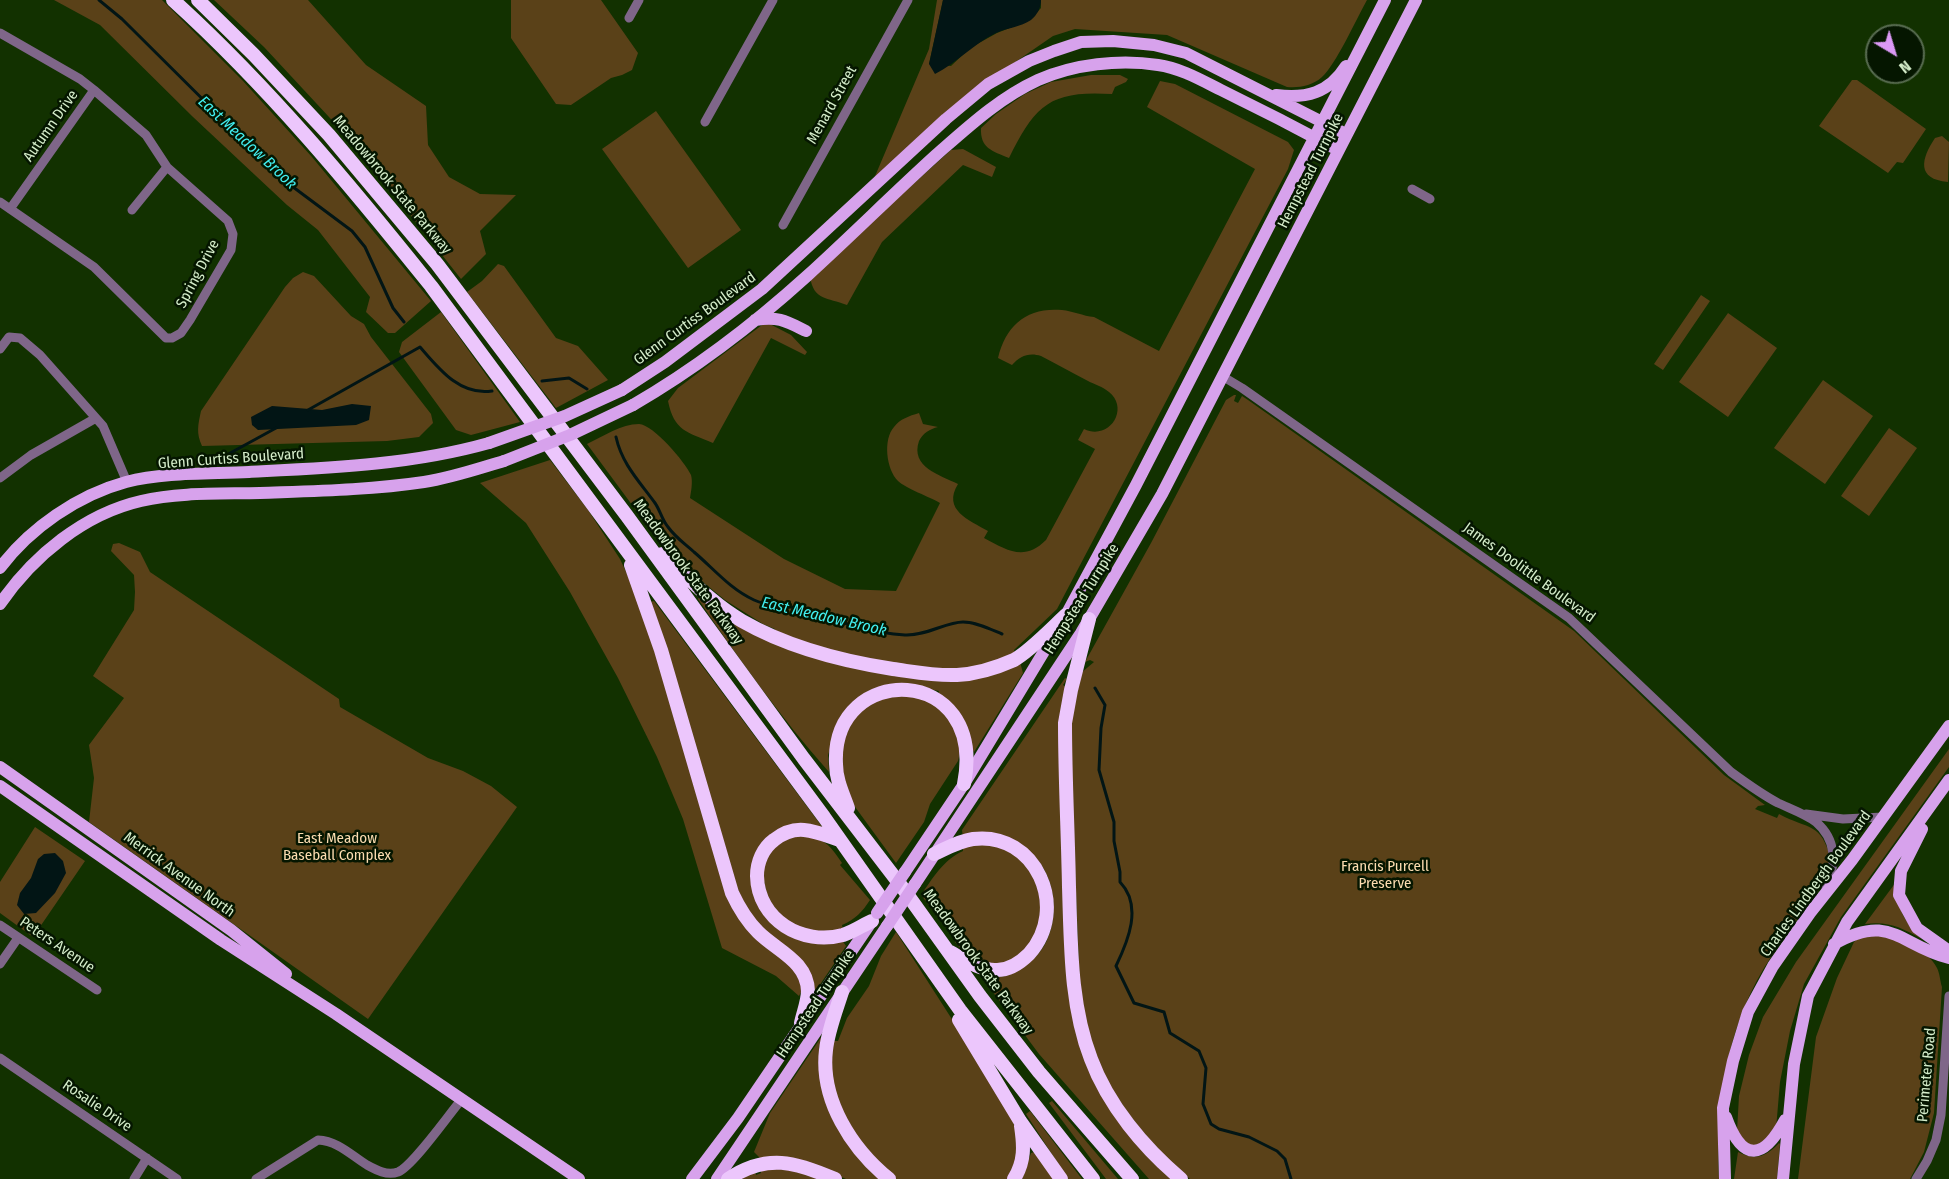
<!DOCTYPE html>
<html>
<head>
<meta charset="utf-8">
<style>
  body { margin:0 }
  #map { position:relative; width:1949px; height:1179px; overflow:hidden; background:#123100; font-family:"Fira Sans Condensed",sans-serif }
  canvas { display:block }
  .north { position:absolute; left:1865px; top:24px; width:60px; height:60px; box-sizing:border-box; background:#051600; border:2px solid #586c51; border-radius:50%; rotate:142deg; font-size:16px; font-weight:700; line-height:24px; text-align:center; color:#d5edca }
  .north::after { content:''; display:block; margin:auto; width:21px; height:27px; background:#db99f5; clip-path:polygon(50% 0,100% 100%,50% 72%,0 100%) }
</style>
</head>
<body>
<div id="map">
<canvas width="1949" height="1179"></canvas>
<div class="north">N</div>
</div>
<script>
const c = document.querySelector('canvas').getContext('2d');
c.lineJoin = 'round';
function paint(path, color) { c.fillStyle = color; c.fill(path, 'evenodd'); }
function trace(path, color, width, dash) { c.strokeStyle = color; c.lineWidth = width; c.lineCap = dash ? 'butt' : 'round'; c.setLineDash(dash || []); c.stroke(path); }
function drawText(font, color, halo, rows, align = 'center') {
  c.font = font + ' "Fira Sans Condensed",sans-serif'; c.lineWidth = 5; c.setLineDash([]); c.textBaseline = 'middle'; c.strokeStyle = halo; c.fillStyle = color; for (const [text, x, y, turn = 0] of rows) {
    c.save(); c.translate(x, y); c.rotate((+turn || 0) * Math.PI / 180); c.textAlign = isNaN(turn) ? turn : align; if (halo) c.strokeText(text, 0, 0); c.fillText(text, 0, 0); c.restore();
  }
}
paint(new Path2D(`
  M54,0h108l81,81 69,76 119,144 -36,32h-7l-22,-21 4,-15 -52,-67 -31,-25 -94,-88 -93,-92z
  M214,0h94l58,65 60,41 2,39 21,32 31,17 36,1 -36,36 6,23 -25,25 -106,-134 -91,-98z
  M511,0h90l37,53 -6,17 -10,5 -11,3 -40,27 -15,-1 -45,-66z
  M937,0h6l-14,64 22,2 19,-18 27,-15 33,-13 11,-12v-8h326c-10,18 -32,66 -45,77 -10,9 -23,11 -35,10l-120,-52 -92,-6 -22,7 -58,40 -125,112 59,-139z
  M1091,75h29l8,4 -2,3 -11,5 -3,7c-62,-4 -77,11 -103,64 -17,-7 -29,-10 -28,-30l15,-14 29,-20 26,-12z
  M1852,80h5l69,49 -23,34 -6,-1 -9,11 -69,-47z
  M1160,81l15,3 113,58 6,8 -6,19 -231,440 -43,41 1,4 -19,10 -55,8 -97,-15 -70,-24 1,-4 -12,-5 -38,-24 -38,-31 -29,-29 -71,-96c17,-8 34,-20 52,-20 15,1 46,38 52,51 2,7 0,17 -1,23l94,61 61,30 51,2 44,-88c-10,-6 -35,-15 -42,-22 -12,-12 -15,-42 -4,-54 6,-8 15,-11 25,-14l4,11 15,3c-8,2 -15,6 -19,14 -9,26 21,34 39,43 -16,26 11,36 30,47l-4,7c23,12 40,24 62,2l49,-91 -17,-9 6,-11c25,12 46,-20 25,-37 -6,-5 -15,-8 -21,-11 -16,-8 -31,-17 -47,-25 -12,-4 -21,0 -29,9l-14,-7c8,-33 29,-51 64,-48 11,1 21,6 32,7l65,34 96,-182 -108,-62z
  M656,111l85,119 -53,38 -86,-119z
  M1942,136l7,6 -1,40c-32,-3 -27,-23 -13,-44z
  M963,149l33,18 -4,10 -29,-12 -81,77 -35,63c-20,-8 -33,-4 -37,-28l141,-127z
  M498,264l6,2 52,72 22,8 30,34 -52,28 -89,-116 15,-11z
  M303,272l11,4 37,40 13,8 7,13 60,77 2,9 -14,14 -32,4 -185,5c-6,-13 -4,-21 -1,-35l84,-124 8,-9z
  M1701,295l9,6 -47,69 -9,-6z
  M441,312l79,110 -49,13 -15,-5 -57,-78 3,-10z
  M1728,313l49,35 -49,69 -49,-35z
  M766,322l25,13 16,17 -2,3 -34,-17 -58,105c-26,-11 -39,-12 -45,-42l10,-13z
  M1823,380l50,36 -48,68 -51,-36z
  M1234,395h2l-2,6 4,2 4,-7 6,4 326,231 150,144 41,30 -7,1 -3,3 22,9 2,-4c29,16 42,7 52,46l-6,6 3,3 -1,9c-21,30 -44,59 -63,90 -38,63 -49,139 -45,211h-529c-37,-31 -77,-79 -94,-123 -9,-22 -13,-45 -16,-67l-11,-263 12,-53 13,-11 -4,-2 -5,2 66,-119 75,-143z
  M1889,428l28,20 -48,68 -28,-20z
  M550,460l38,50 32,49 15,32 17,43 78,265 64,67 8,14 -1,12 -2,4 -23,-20 -54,-28 -39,-129 -26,-62 -39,-79 -48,-86 -44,-69 -46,-40z
  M119,543l21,9 10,20 189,127 1,8 88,51 35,13 28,15 26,21 -149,212 -279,-197 5,-44 -5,-33 35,-47 -31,-22 41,-66 1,-18 -1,-17 -23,-24 2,-7z
  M700,596l27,21 187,61 106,-16 3,11 -49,79c-6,-9 -4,-19 -9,-28 -6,-12 -17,-21 -27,-29l1,-4 -25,-5h-23l-55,45 -8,24 1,17c-48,-54 -90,-113 -131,-173z
  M654,601l169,227 -14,-2 -51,28 15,68 69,18 4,6 -29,43 -3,1 -47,-54 -28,-38 -89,-296z
  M1065,678l2,1 -4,6 6,4 -4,157 25,224 81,109h-22l-110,-125 -61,-82c5,1 12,5 17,5 7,1 17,-3 22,-6 11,-7 20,-14 27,-25 17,-28 12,-77 -18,-96 -7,-5 -51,-10 -63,-12l-1,-8z
  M916,694l22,10 18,23 4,25 -2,9 -28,43 -6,18 -28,41 -46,-63 -7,-14 -1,-45 10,-21 17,-16 21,-9z
  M1949,749v18l-108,150 -37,67 -14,47 -10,51 -4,47 -19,18 -10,-2 -10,-14 2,-35 10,-41 14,-38 33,-55z
  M35,827l50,34 -52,76 -33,-24v-31z
  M798,834c24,3 31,9 44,29l-2,2 30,35c-8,12 -14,19 -28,25l1,5 -16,5 -39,-11 -23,-29 -3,-21 4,-19 14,-14z
  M992,843l26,11 22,29 1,43 -21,32 -18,8h-19l-18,-12 -10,-12 3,-3 -10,-9 -27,-35c12,-17 22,-35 42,-44v-4z
  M1896,882c3,28 5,36 26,57 -21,-11 -32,-18 -57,-15z
  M896,932l111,173c12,31 15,42 2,74h-113c-32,-29 -62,-65 -65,-110 -1,-9 1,-19 2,-28h5l9,-23 22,-32 12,-30z
  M1876,932c20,9 51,15 61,36 3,6 3,13 5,19l-8,126 -10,39 -14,27h-112l18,-142 21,-59 17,-36 8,-7z
  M824,1033l-5,15 3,6 -1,24 60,101h-35l-23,-10 -48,-12 -15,1 -6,-6 16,-39z
  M1052,1101l66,78h-12l-57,-76z
  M1030,1111l52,68h-14l-42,-65z
  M1779,1143l1,1 -3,35h-43l4,-27c17,9 28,5 41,-9z
  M1035,1152l19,27h-32l9,-26z
  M783,1168l18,4 19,7h-80l15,-8 1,4 5,-2v-3z`), '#5a4118');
paint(new Path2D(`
  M943,0h98c0,8 -4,15 -10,20 -10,7 -24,8 -35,13 -23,11 -39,30 -61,41l-6,-10z
  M352,404l19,2 -2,14 -13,5 -98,5 -6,-5 -1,-8 21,-11 50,4z
  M55,853l8,8 3,12 -11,20 -19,20 -12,1 -7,-9 3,-12 11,-15 7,-19 6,-5z`), '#021515');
trace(new Path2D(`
  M99,0l23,19 163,162 67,50 13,16 28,61 11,14
  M542,381l27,-3 18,11
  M308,410l112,-63c19,22 40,49 72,44
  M616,437c6,27 23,44 39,66 5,7 7,17 13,24 8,11 16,16 26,25 20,17 36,37 60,48 17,8 37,4 54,11 31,11 64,22 97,24 21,1 41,-13 58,-13 13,0 27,7 39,12
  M223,457l53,-29
  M1095,688l10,17 -4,23 -2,42 15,52v19l6,31v10c23,24 8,59 -4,84l18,37 30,9 6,21 29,18 7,17 -3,36 8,20 8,5 30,8 28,14 8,8 6,20`), '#021515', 3);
trace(new Path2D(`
  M629,18l10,-18
  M0,33l80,46 14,11 52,45 21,32 61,54 5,13 -2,16 -41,70 -9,13 -9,5h-6l-72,-71 -94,-65
  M705,122l68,-122
  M1412,189l18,10
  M10,209l84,-119
  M132,210l35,-43
  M783,225l125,-225
  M0,349l9,-12 11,1 20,17 63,71 24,56
  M1222,376l20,12 327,230 162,154c15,11 30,22 47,31 13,6 27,11 38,19 20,17 22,43 9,64
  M0,478l31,-23 65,-37
  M1806,814l37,5 40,-2
  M0,925l97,65
  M0,964l18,-26
  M0,1058l177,121
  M134,1179l13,-21
  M256,1179l62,-39c20,1 33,15 49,25 9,5 20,11 31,7 15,-6 51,-58 64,-73
  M1916,1179l11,-18 9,-21 5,-25 8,-119`), '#7f6689', 9);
trace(new Path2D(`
  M1276,95c30,4 53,-2 70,-29
  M755,320c23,-4 31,1 51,11
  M622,390l43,-28 97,-73 184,-170 42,-35 41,-23 25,-10 27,-9 32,-1 41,4 32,8 160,81
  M633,405c62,-36 121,-81 174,-129 44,-40 86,-82 129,-121 32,-28 63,-57 102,-75 36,-16 82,-21 120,-15 22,3 43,15 63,25 39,19 78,39 117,60
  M0,568c30,-40 78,-73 126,-86 38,-10 84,-8 123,-10 80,-4 162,-7 240,-29
  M0,604c33,-48 84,-90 141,-103 38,-9 80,-7 119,-8 54,-2 110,-3 164,-11 27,-4 53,-13 80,-21
  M0,767l231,163 55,44
  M0,786l221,154 115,74 243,165
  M1922,829l-21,42 -2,24 18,33 32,23
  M905,872l59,-88 102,-169 70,-130 249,-485
  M915,884l166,-251 81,-139 254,-494
  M1834,944c57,-32 65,1 115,14
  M1726,1117c17,47 38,42 59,3
  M692,1179l46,-61 134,-197
  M717,1179l170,-253
  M1725,1179l-2,-71 10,-47 15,-49 25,-46 37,-53 42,-53 97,-134
  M1783,1179l11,-115 14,-68 39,-74 102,-142`), '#d7a2ec', 12);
trace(new Path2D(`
  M173,0c95,86 178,186 258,286l393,531 136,193 133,169
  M198,0l56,55 75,80 108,129 190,252 177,243 98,128 78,109 59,76 93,107
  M662,554c26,23 49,49 80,67 47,27 99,40 151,48 22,3 42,7 64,6 19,-1 39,-7 57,-15 15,-8 38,-32 52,-45
  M631,565l30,85 71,243c7,15 15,28 26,39 19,19 49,29 50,59 0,10 -5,22 -7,32
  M1089,619l-18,71 -6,33c0,55 3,109 4,164 2,57 1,118 22,172 17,46 53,89 90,120
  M848,808c-5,-14 -12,-28 -12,-44 -5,-103 152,-101 128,20
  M840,840c-12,-4 -24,-9 -36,-10 -11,-1 -21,3 -30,10 -11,8 -17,22 -17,36 1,44 45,70 86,59 10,-3 20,-10 29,-14
  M934,854c13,-6 25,-13 39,-15 63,-8 97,70 56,115 -9,9 -19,16 -32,16 -16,1 -32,-10 -47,-18
  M842,992c-6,19 -14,39 -16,58 -6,50 26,99 63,129
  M959,1020l61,101 41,58
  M728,1179c39,-26 68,-17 107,0
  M1014,1179c11,-18 10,-33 7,-53`), '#ecc6fc', 14);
trace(new Path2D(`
  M489,443l76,-27 57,-26
  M504,461l66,-26 63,-30
  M877,913l28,-41
  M887,926l28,-42`), '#d7a2ec', 12);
drawText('15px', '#d5edca', '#051600', [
  ["Menard Street",832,105,-61],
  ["Autumn Drive",51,126,-55],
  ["Hempstead Turnpike",1311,171,-63],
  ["Meadowbrook State Parkway",392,185,50],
  ["Spring Drive",198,274,-62],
  ["Glenn Curtiss Boulevard",695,319,-36],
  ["Glenn Curtiss Boulevard",231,459,-4],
  ["Meadowbrook State Parkway",688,572,54],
  ["James Doolittle Boulevard",1529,573,36],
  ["Hempstead Turnpike",1082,599,-58],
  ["Merrick Avenue North",179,875,36],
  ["Charles Lindbergh Boulevard",1816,884,-54],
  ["Peters Avenue",57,945,34],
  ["Meadowbrook State Parkway",978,962,54],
  ["Hempstead Turnpike",816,1004,-56],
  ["Perimeter Road",1927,1075,-85],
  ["Rosalie Drive",97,1106,34]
]);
drawText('15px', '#fcdcb0', '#051600', [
  ["East Meadow",337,839],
  ["Baseball Complex",337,856],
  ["Francis Purcell",1385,867],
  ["Preserve",1385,884]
]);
drawText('italic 16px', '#42eeef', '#051600', [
  ["East Meadow Brook",247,143,43],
  ["East Meadow Brook",824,617,13]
]);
</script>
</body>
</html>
